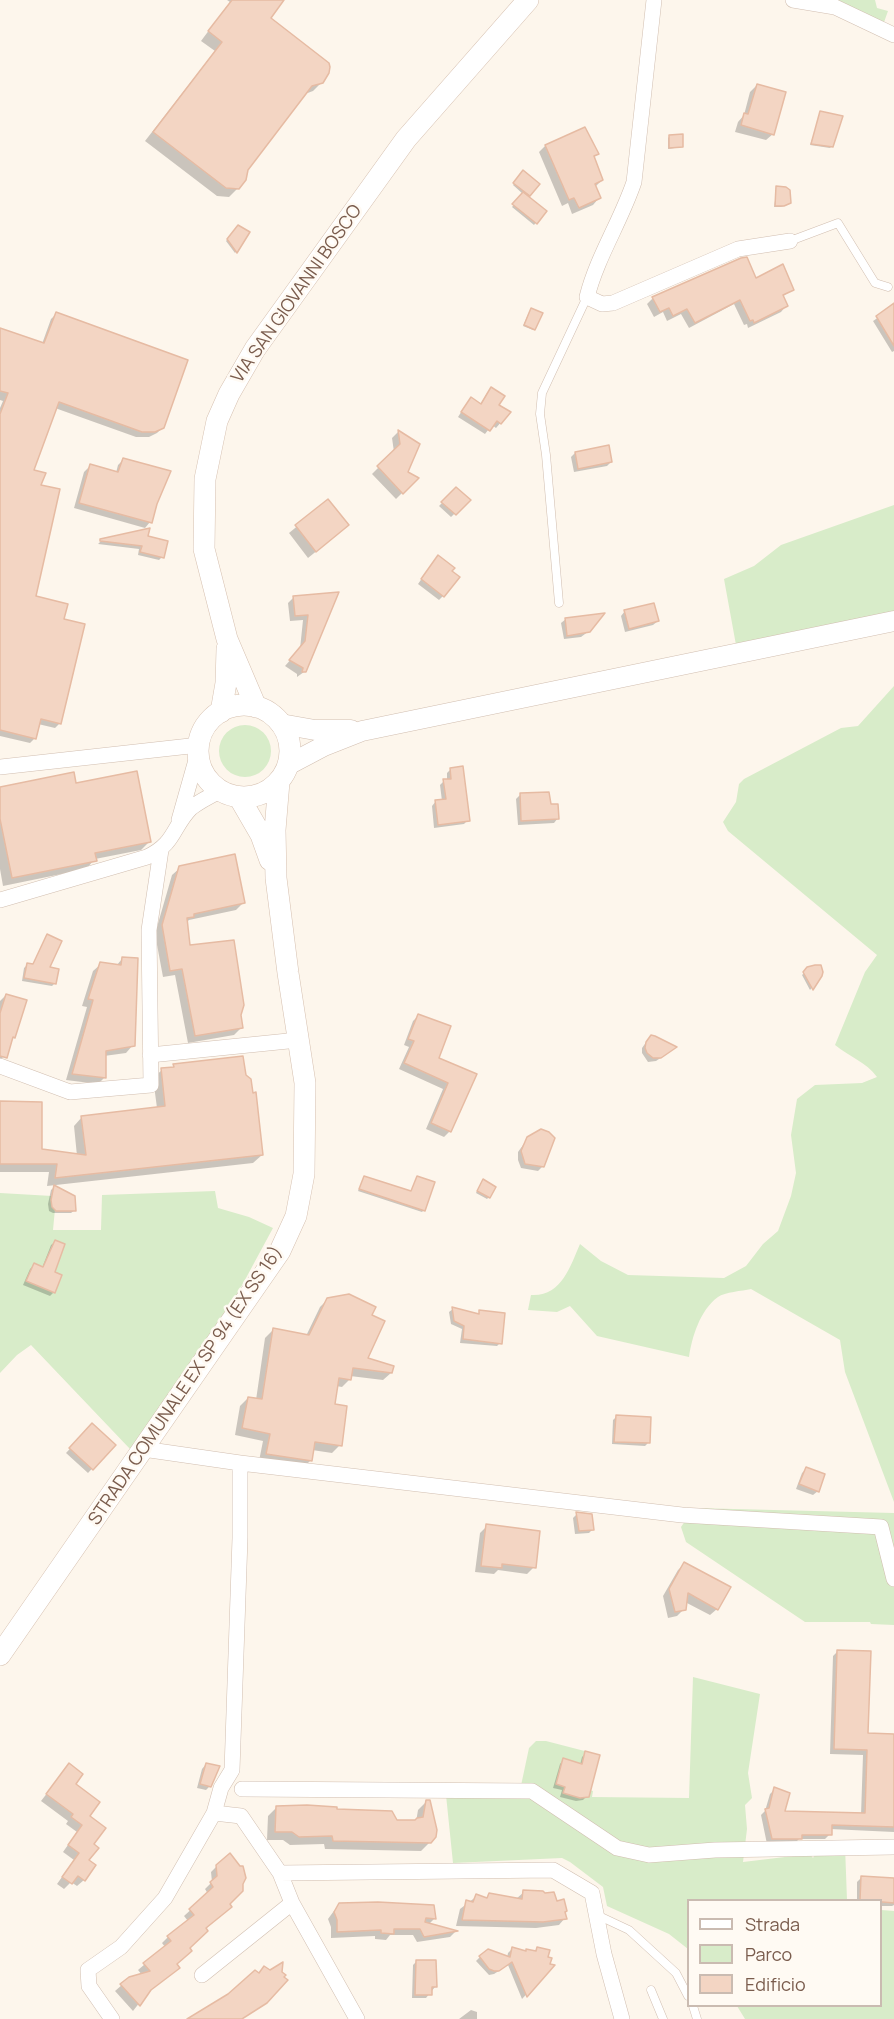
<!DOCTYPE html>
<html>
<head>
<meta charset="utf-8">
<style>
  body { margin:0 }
  #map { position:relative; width:894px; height:2019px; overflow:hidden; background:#fdf6ec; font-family:Manrope,sans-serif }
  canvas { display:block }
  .legend { position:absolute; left:687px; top:1899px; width:195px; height:108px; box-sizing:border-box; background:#fffaf3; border:2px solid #cabbb1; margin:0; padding:8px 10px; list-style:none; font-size:18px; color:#7a5c4d }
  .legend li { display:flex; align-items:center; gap:12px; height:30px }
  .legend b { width:30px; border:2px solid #cabbb1 }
</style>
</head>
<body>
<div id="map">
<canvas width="894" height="2019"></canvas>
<ul class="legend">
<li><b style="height:8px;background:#fff"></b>Strada</li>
<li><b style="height:16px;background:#d8ecc9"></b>Parco</li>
<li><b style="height:16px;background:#f3d5c3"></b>Edificio</li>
</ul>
</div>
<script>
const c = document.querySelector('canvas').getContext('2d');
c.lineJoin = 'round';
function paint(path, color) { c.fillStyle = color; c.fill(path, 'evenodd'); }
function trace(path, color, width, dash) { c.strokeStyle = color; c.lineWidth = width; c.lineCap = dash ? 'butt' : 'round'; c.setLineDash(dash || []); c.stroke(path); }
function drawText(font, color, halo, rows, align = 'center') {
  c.font = font + ' Manrope,sans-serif'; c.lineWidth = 5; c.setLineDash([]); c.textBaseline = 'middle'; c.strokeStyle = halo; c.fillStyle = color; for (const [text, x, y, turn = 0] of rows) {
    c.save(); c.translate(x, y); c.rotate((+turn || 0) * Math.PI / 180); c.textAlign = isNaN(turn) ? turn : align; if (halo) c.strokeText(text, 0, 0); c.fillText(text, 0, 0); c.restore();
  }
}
paint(new Path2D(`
  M821,0h54l2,8 11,3 -5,14z
  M894,505v106l-158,34 -12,-66 30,-13 27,-21z
  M894,686v816l-49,-130 -5,-32 -89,-51c-9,2 -26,3 -33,8 -18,13 -26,40 -29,60l-92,-21 -27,-30 -13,6 -29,-2 3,-15c30,2 39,-28 49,-51l21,17 27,14 96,3 22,-12 17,-22 15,-13 13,-35 5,-23 -5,-38 6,-36 18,-14 47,-2 15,-6c-11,-15 -27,-20 -42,-32l30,-73 12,-17 -149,-124 -5,-9 13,-20 3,-18 5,-5 97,-51 17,-2z
  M219 751a26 26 0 1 1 52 0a26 26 0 1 1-52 0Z
  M215,1191l3,17 31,9 24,11 -40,74 -103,147 -99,-104 -14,10 -17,18v-180l52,3 -1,4 4,9 -2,21h48l1,-35z
  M694,1508l200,5v112l-23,-1 -1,-2h-65l-119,-80 -5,-15z
  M693,1677l67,17 -12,79 4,25 -7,7 2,24 -4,33 67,-8 3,4 6,-10 26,-2 2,54h-159v49l-19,-15 -62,-28 -4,-19 -33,-25 -8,-4 -109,5 -7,-68h73l10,-47 7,-7h10l54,14 -18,33 11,3 -1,6 97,1z
  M881,1910l13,1v108h-149l-8,-13h143z`), '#d8ecc9');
paint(new Path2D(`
  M227,0h55l-14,18 54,64 -9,9 -8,3 -59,75 -8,19 -9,9 -12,-1 -72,-55 70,-90 -14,-10 29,-39z
  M757,85l16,49 -7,6 -31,-8 3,-10 6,-7 6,-23z
  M821,113l11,33 -2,2 -20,-3z
  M669,137l13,10 -14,2v-11z
  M545,146l53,8 -5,4 9,22 -7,7 4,11 -6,7 -21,9 -4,-11 -6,3 -23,-54z
  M523,172l15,12 -11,13 18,14 -11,14 -22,-18 11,-13 -10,-9z
  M777,188l12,15 -2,2 -6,2h-7z
  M238,227l10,6 -13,20 -9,-12z
  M755,280l37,10 -10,7 4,9 -5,6 -33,16 -1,-4 -3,1 -10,-21 -45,24 -8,-14 -14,7 -4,-9 -9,5 -7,-13 6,-6z
  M894,307v44l-2,1 -19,-31z
  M529,312l5,17 -1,1 -10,-4z
  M56,314l107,113 -6,6 -8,4h-13l-81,-29 -23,63 7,15 -5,111 28,23 -2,103 -5,5 -17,-4 -3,14 -5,5 -30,-7v-328l3,-7 -3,-1v-70l42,14 9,-25z
  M487,393l10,12 12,8 -13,15 -4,-3 -7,9 -27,-17 9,-14 13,2z
  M398,432l20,13 -12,27 11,6 -21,21 -24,-25 22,-22 -2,-14z
  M575,453l36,9 -4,4 -33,6 -3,-15z
  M124,459l26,63 -5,6 -71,-20 10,-36 6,-6 26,7 2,-8z
  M456,489l13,11 -18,17 -12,-11z
  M328,501l12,31 -32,26 -19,-25z
  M146,538l16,19 -3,3 -21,-5 1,-6 -41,-5 3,-3z
  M434,561l9,35 -4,4 -21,-16z
  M337,593l-33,79 -7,5v-3l-12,-8 15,-17 3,-29 -13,1 -2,-18 6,-6z
  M625,611l33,10 -5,4 -28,7 -4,-16z
  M566,619l23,12 -8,6 -17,2 -3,-16z
  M451,769l17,51 -4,4 -30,4 -2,-22 4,-5h6l-2,-16 4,-4 3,-1v-7z
  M75,785l75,56 -9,9 -46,9 -9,10 -83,17 -3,-17v-81z
  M520,795l30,11 8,12 -4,5 -36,2 -2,-26z
  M180,868l64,34 -8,8 -47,10 -3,3 3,24 50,68 2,13 -7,7 -46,8 -13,-68 -12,2 -8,-43 17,-59z
  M48,935v34l7,14 -3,3 -30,-5 2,-13 3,-3 5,1z
  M122,959l11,86 -7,8 -22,3 1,21 -7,7 -32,-4 21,-73 -5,-1 11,-35 8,-7 15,2z
  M811,967l10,9 -11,14 -8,-15z
  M6,995l8,42 -4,4 -3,12 -7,7v-59z
  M419,1015l18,44 38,15 -25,57 -6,6 -18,-8 17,-40 -44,-20 10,-22 -5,-2 9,-24z
  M647,1041l24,10 -15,10 -8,1 -6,-9v-5z
  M174,1066l88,89 -9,8 -206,23 2,-14h-49v-70l40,48 37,6 -3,-30 8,-9 75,-9 -4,-30 9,-8 9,-1z
  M528,1138l14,29 -4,4 -17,-3 -3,-8v-8z
  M364,1178l47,15 6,-15 7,32 -2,2 -64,-21z
  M481,1183l8,14 -2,2 -11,-6z
  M54,1187l21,23 -4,3h-18l-4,-2 -1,-7 3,-14z
  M55,1242l-1,50 -4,4 -27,-11 7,-16 4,-4 8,3 9,-23z
  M328,1299l42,16 -5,43 26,15 -8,7 -33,-4v3l-8,8 -6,-1 -3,19 7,40 -8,8 -20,-3 -1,10 -8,8 -44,-7 4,-20 -28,-6 5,-29 8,-8 8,2 9,-62 8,-8 33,6 14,-29z
  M453,1309l24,6 3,-3 20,31 -3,3 -37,-3 2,-14 -11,-5 -2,-12z
  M616,1417l32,26 -3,3 -33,-2 1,-24z
  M92,1425l22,20 -26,28 -22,-20z
  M806,1469l12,22 -5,4 -17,-6 6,-16z
  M577,1514l16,15 -4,4 -14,1 -2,-16z
  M487,1526l47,41 -7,7 -29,-4 -4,4 -19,-2 5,-39z
  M684,1564l33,45 -7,6 -25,-13 -1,7 -7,7 -9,2 -5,-22 15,-26z
  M838,1651l28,84 28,1v96l-64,-3v5l-5,5h-26l-4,4 -28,1 -6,-29 4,-4 5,-17 5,-5 8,23 78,3 2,-60 -33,-1 3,-98z
  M586,1753l1,43 -4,4 -7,1 -16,-4 2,-7 -9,-2 7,-24 3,-4 17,5 2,-8z
  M206,1764l4,22 -4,4 -9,-2 5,-19z
  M69,1765l23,80 -8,35 -7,6 -6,-4 -7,7 -7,-5 17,-24 -11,-8 14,-20 -11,-8 2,-3 -27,-20z
  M426,1802l4,40 -9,9 -96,-2 -1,-5 -34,1 -7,-5h-16l1,-24 9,-9 139,15 2,-12z
  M217,1866l11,38 -53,60 3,4 -31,25 -14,18 -18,-20 15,-13 12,-3 -4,-5 27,-23 -3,-4 6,-6 20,-16 -4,-5 24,-22 -3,-5 7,-7 -1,-10z
  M861,1878l33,1v26l-2,1h-12v-6h-23v-18z
  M524,1892l40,21 1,5 -6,7 -23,3 -80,-2 4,-17 17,-13 9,3 4,-4 26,4z
  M339,1904l96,14 -7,7 27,7 -5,5 -33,5 -4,-7h-23l-4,5 -11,-1v-3l-44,2v-11l-3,-8z
  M537,1948l9,10 3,7 4,1 -31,33 -14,-34 -14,9 -5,1 -13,-14 4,-4 27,1 1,-5 4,-4 13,3h9z
  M417,1961l18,26 -9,11h-14l1,-33z
  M471,2010l6,2v7h-18z`), '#0003');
const building = new Path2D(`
  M232,0h52l-13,18 58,45 1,4 -1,6 -6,10 -11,3 -64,84 -2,10 -7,9 -13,-1 -73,-56 69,-90 -14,-11z
  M757,84l29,8 -12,43 -33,-10 3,-12 4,1z
  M820,111l23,5 -10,31 -22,-3z
  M585,127l14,27 -5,2 9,24 -8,4 6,14 -22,10 -5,-10 -5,2 -24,-55z
  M683,134v13l-14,1v-13z
  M523,170l17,14 -10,12 -17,-13z
  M776,186l10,1 4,3 1,13 -7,3h-9z
  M523,192l24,19 -10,13 -25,-20z
  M238,225l12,7 -13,21 -10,-14z
  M747,257l9,21 27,-14 11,26 -11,5 5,11 -34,17 -1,-3 -3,1 -10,-21 -45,23 -8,-14 -14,7 -4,-8 -9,4 -8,-15 89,-39z
  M894,303v43l-18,-30z
  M531,308l12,5 -8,17 -11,-5z
  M56,312l132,48 -24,68 -9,4h-13l-83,-30 -25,68 12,3 -5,12 19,4 -24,107 32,8 -4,15 21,5 -24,100 -20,-5 -5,20 -36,-9v-316l8,-21 -8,-2v-63l44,15z
  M491,387l14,9 -6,9 12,7 -10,12 -4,-3 -7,10 -29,-19 10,-15 10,7z
  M398,430l22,14 -12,28 11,6 -16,16 -26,-28 23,-22z
  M609,445l3,17 -34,7 -3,-17z
  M123,458l48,13 -14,33 -5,19 -73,-20 11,-39 28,8z
  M456,487l15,13 -15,15 -15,-13z
  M328,499l21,26 -33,27 -21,-27z
  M150,528l-2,8 20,5 -4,17 -24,-6 2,-6 -42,-5v-2z
  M438,555l17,13 -3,3 8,6 -16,20 -23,-18z
  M339,592l-33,80h-4l1,-4 -14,-8 16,-19 3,-26 -13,1 -2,-20z
  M654,603l5,18 -30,8 -5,-19z
  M605,613l-15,19 -23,4 -2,-18z
  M463,766l7,55 -32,4 -3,-25 11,-1 -3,-20h8l-1,-11z
  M137,771l14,71 -56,11 2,8 -85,17 -12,-59v-32l74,-15 2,11z
  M549,792l2,12h7l1,15 -38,2 -1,-28z
  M235,854l10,49 -51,11v3l-7,1 3,27 44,-5 10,65 -3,10 2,13 -48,8 -13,-67 -12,2 -8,-46 17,-59z
  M47,934l15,7 -12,26 9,2 -3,15 -32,-6 3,-15 6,1z
  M122,957l16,1 -3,88 -29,5v27l-34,-4 21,-74 -5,-1 12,-37 21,3z
  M815,965h6l2,7 -1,4 -9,14 -10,-18 4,-5z
  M6,994l21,6 -12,38 -2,-1 -6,21 -7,-2v-43z
  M418,1014l33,12 -12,32 38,16 -26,58 -20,-9 17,-40 -44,-20 10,-22 -6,-2z
  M651,1035l4,1 22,11 -16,11h-8l-6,-5 -2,-5 1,-6z
  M243,1056l3,19 5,4 2,14 3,-1 7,63 -208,23 2,-14h-57v-63l42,1v47l44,6 -5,-39 84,-10 -4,-38 13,-1 -1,-3z
  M541,1129l8,3 6,6 -11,29 -19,-3 -4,-13 6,-14z
  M364,1176l47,15 6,-15 18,6 -10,29 -66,-22z
  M483,1179l13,8 -6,11 -13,-7z
  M54,1185l21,11 1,15h-20l-4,-4 -1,-7z
  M55,1240l10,4 -10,28 7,3 -7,18 -29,-12 8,-18 9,4z
  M349,1294l27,13 -4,8 13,6 -17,37 26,8 -2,7 -39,-5 -2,12 -12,-2 -4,26 12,2 -5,40 -27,-4 -3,19 -46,-7 4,-20 -28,-6 6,-31 14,2 11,-71 36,7 18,-37z
  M452,1307l27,7v-4l26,3 -3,31 -39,-5 1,-13 -10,-5z
  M616,1415l35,2 -1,26 -36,-1z
  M92,1423l24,22 -23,25 -24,-22z
  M806,1467l19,7 -6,18 -20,-8z
  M576,1512l16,2 2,16 -15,1z
  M486,1524l54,7 -4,37 -34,-4v4l-21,-2z
  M684,1562l47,25 -13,23 -30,-17 -2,17 -11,2 -6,-23z
  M837,1650l34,1 -3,82 26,1v93l-62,-2v10h-30v4h-30l-7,-30 4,-1 5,-21 16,6 -5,18 80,2 2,-63 -33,-1z
  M585,1751l15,4 -11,42 -9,1 -17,-5 2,-6 -9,-3 7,-26 19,6z
  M69,1763l14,11 -7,10 24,18 -10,14 16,12 -12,16 5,4 -10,12 7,5 -11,16 -7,-5 -6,8 -10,-7 17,-24 -11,-8 14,-20 -11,-8 2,-3 -27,-20z
  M206,1763l14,3 -9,21 -11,-3z
  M426,1800h4l7,30 -1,7 -5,6 -98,-2 -1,-5 -33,1 -7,-5h-17l1,-26 31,-1 30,2v2l55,2 5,9h18l2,-2 6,-1z
  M230,1853l10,13h3l3,12 -3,6v7l-13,13 2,3 -26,21 2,3 -18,17 2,3 -15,13 3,4 -29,22 -11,16 -20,-22 9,-7 21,-6 -7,-8 28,-22 -4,-5 27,-21 -5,-6 24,-22 -3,-5 7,-6 -1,-11z
  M861,1876l33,2v25l-34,-3z
  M523,1890l20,1 2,2 9,-1 3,9 7,-2 3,12 -2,1 2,7 -24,3 -81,-2 4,-20 7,2 3,-8 11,4 2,-5 33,6z
  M378,1902l56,3 2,14 -10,-1 -1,4 33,9 -34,6 -4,-8h-26v5l-13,-1v-3l-44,2v-12l-3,-8 5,-9z
  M512,1947l14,4v-2l10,2 1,-4 13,3 -2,7 4,1 -2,6 5,1 -28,32 -15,-35 -13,9h-5l-5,-2 -10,-13 9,-7 22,8z
  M416,1960h20l1,27h-5v8h-17z
  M283,1962l-1,10 4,3 -2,2 4,3 -21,23 -25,16h-55l41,-25 27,-24 4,3 5,-7 6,4z`);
paint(building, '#f3d5c3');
trace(building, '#e6bba3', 1.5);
const service = new Path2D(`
  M790,241l48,-18 37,60 13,4
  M559,603l-13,-148 -6,-41 2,-21 45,-96
  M597,1915l32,15 47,43 12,23
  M651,1990l12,29
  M693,2006l4,13`);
const minor = new Path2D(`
  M654,0l-20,182c-13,39 -37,75 -47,115l15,7 11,-1 125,-54 52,-8
  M793,0l42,7 59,28
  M0,767l199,-22
  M179,820l19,-67
  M0,900l147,-43c29,-14 25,-30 44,-49 9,-7 19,-12 29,-17
  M150,1055l148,-15
  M0,1066l70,26 81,-7 -2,-155 12,-80
  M240,1463l442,52 199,12 13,52
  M242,1789l290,2 85,57 32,7 66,-5 179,-3
  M214,1813l27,3 39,57 12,30 65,116
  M280,1873l273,-3 39,23 12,61 18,65
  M202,1975l90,-72
  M112,2019l-23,-33 -1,-16 33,-23 44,-49 49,-85 7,-25 11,-18 8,-232v-75l-97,-14`);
const tertiary = new Path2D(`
  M281,724l34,6h36
  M288,765l36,-19 38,-15 532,-110`);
const secondary = new Path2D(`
  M198 751a46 46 0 1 1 92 0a46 46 0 1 1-92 0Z
  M256,707l-29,-68 -23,-90 1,-70 12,-58 12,-27 26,-45 151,-210 122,-139
  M221,712l5,-29 1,-34
  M239,797l22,38 9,25
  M0,1655l280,-404 16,-35 8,-42 1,-91 -17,-110 -12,-95 -1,-48 4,-48`);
trace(service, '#d1beb0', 9);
trace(minor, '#d1beb0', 16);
trace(tertiary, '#d1beb0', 21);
trace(secondary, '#d6c0b0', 22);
trace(service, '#fff', 8);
trace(minor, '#fff', 15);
trace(tertiary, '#fff', 20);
trace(secondary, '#fff', 21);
drawText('18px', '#7a5c4d', '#fffaf3', [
  ["VIA SAN GIOVANNI BOSCO",297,294,-55],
  ["STRADA COMUNALE EX SP 94 (EX SS 16)",186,1386,-56]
]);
</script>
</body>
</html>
